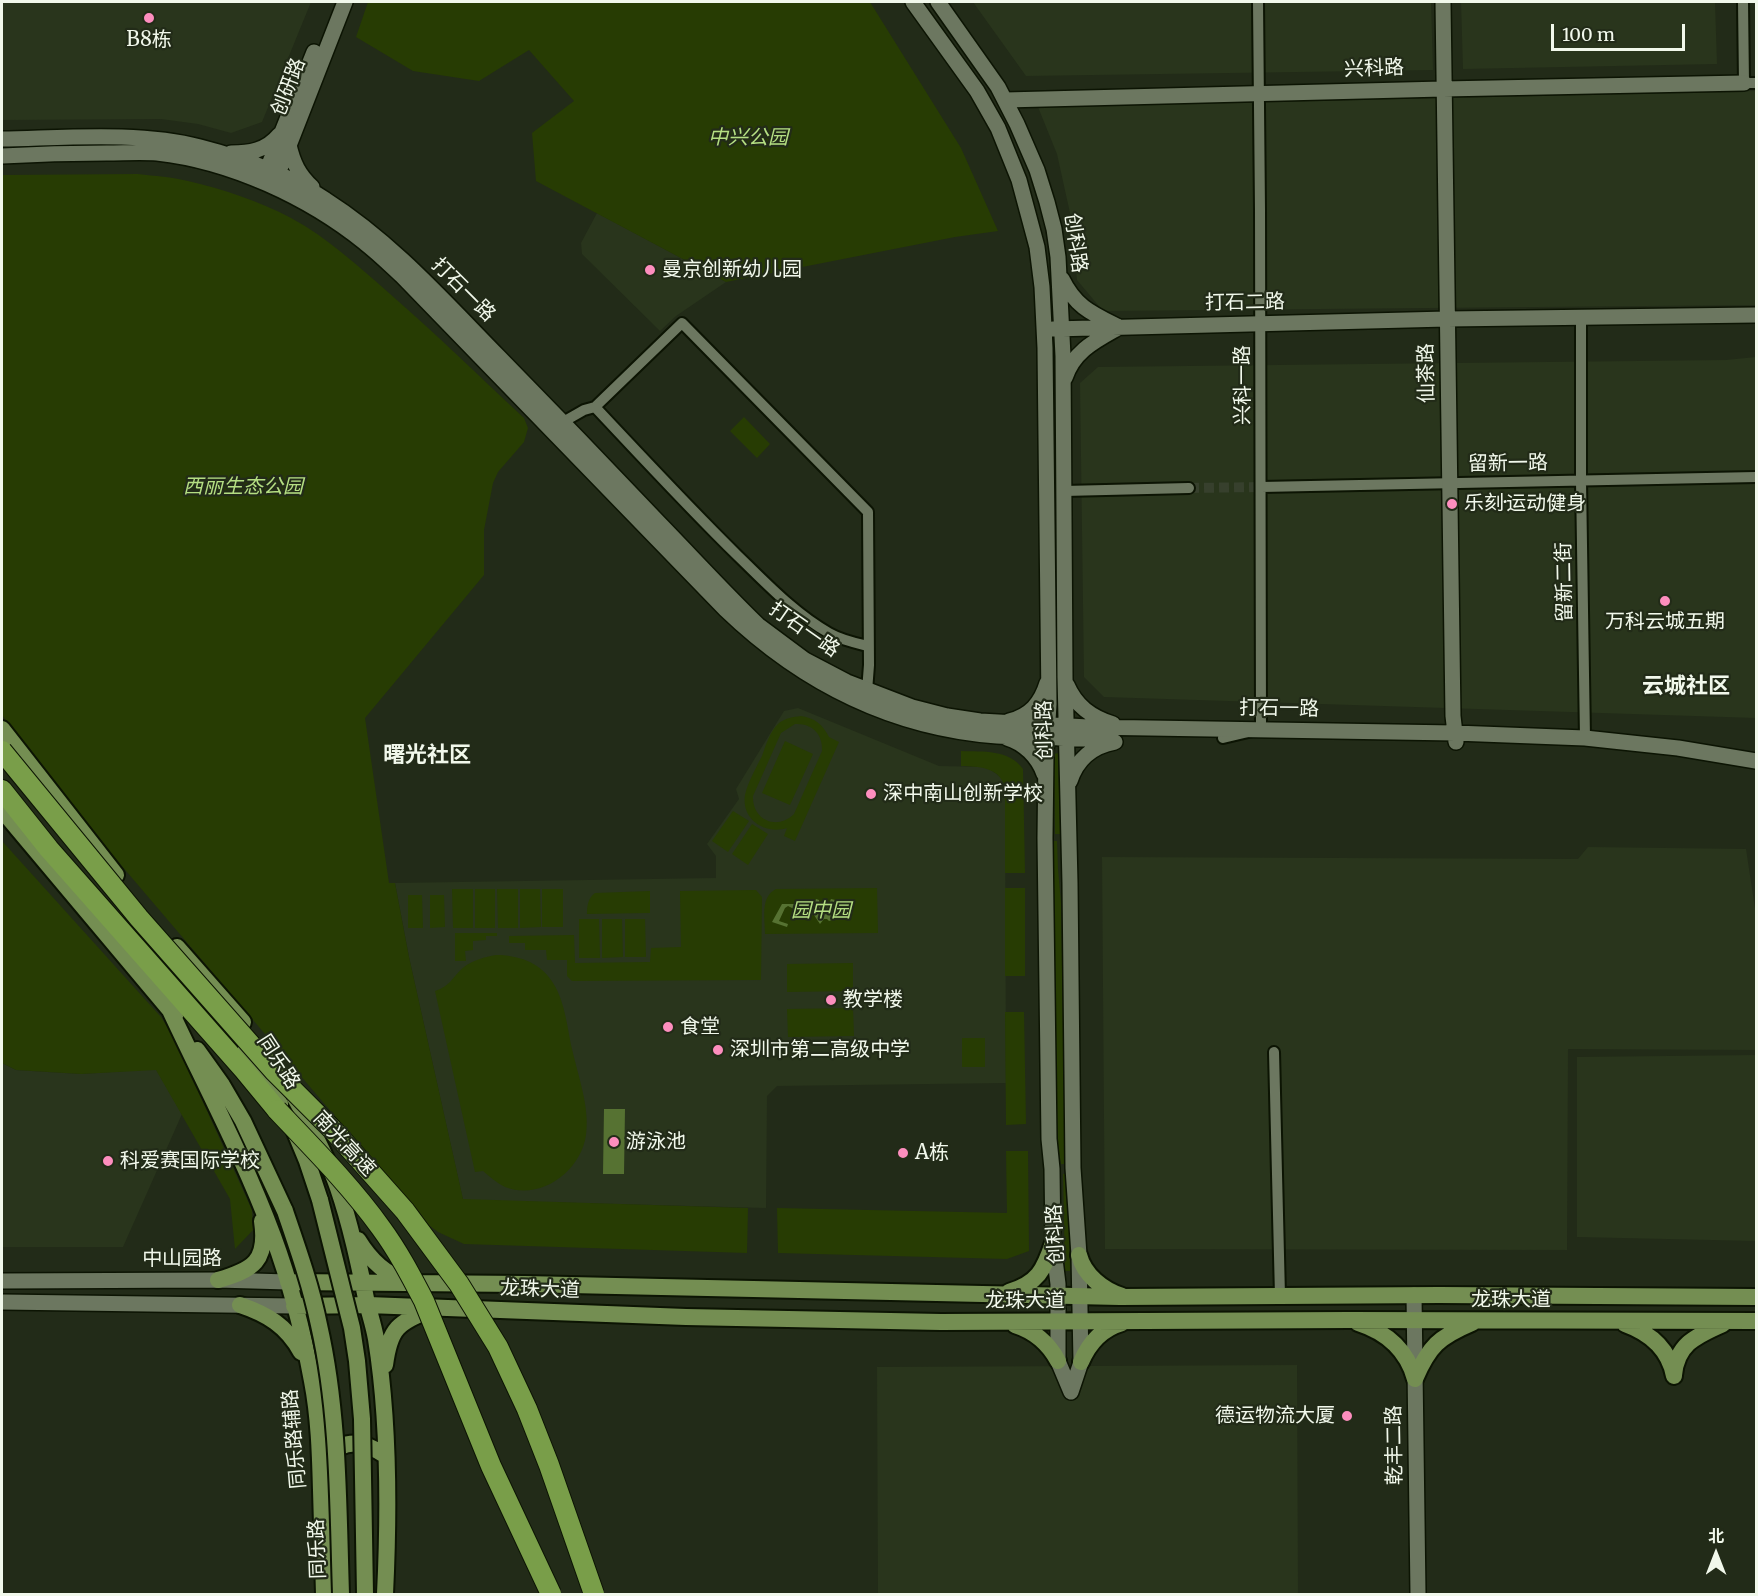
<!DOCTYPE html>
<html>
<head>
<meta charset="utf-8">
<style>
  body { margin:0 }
  #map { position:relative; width:1758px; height:1596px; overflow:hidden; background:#222b18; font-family:Merriweather,"Noto Sans SC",serif }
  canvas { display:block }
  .frame { position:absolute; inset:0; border:3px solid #f1f8eb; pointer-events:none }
  .north { position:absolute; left:1686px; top:1524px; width:60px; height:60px; -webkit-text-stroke:4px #222b18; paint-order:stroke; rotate:0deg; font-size:16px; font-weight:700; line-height:24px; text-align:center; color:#f1f8eb }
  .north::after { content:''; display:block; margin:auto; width:21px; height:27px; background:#f1f8eb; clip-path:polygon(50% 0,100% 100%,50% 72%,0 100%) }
  .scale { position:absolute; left:1551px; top:24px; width:134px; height:27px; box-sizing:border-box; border:3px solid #f1f8eb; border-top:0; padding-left:8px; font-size:18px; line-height:21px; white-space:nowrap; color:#f1f8eb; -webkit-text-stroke:4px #222b18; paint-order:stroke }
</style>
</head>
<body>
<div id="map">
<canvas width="1758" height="1596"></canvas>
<div class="frame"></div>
<div class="north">北</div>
<div class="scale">100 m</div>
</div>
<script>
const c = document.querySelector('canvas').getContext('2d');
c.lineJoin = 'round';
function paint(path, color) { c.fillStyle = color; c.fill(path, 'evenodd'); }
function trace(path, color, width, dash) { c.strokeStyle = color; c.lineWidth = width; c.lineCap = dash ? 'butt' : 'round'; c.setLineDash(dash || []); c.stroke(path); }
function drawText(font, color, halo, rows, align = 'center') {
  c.font = font + ' Merriweather,"Noto Sans SC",serif'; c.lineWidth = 4.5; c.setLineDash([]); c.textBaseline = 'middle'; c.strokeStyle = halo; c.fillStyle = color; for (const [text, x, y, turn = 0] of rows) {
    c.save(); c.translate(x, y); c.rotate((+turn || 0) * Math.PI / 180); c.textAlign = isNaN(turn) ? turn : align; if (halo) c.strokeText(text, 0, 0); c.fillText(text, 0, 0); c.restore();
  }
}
paint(new Path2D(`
  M2,2h309l-49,120 -31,11 -33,-9 -37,-5 -159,1z
  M973,2h458l2,68 -407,6z
  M1461,2h254l2,62 -254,5z
  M1756,91v214l-653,6 -26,-31 -7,-67 -13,-59 -19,-47z
  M597,213l129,69 -50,34 -16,15 -78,-77 -1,-11z
  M1756,357v361l-652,-21 -20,-20 -4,-294 18,-16 628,-7z
  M798,708l141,58 46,1 6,3 11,8 3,7 1,298 -229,3 -10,10 -1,112 -303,-8 -54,-243 -14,-74 321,-5v-22l-9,-12 32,-45 -3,-10 48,-78z
  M1588,847l158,2 10,66v135l-188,-1 -1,201 -462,-1 -3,-392 476,2z
  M1756,1055v186l-179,-4v-180z
  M2,1063l14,7 65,4 75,-5 26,45 -59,133h-121z
  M1297,1365l1,229h-420l-1,-227z`), '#29351c');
paint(new Path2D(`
  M368,2h502l91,146 37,83 -43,6 -229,45 -190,-101 -4,-48 42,-32 -45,-51 -50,31 -66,-10 -57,-34z
  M138,174c17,2 34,3 50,7 35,8 71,20 103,37 37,20 67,48 98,75 46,40 90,83 135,125l4,10 -4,14 -26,30 -5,11 -9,47v45l-119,143 24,165h6l14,74 54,242 285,9 -1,45 -283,-9 -26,-12 -12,-9 -357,-419 -67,-89v-540z
  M744,417l26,27 -13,14 -27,-27z
  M801,716c14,2 22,9 28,21l10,5 -44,99 -11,-5 3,-8c-21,7 -46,-8 -42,-33 3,-13 11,-27 17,-39 4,-11 8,-25 17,-33 7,-5 14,-6 22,-7zM795,724c17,-1 28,10 27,27l-28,63c-17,17 -42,6 -41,-18l28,-63z
  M785,741l28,13 -23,51 -28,-12z
  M961,751c22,1 48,-2 62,18l2,104h-20v-87c-8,-20 -26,-19 -44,-20z
  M1058,753l2,81h-5l-1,-80z
  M733,811l16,10 -21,31 -16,-11z
  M752,824l16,10 -20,31 -16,-11z
  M2,841l159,176 12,19 79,174 1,20 -18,19 -5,-50 -74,-129 -75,4 -65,-4 -14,-7z
  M1052,841h5l1,28 3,34 4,261h-4l-6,-37z
  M877,888l1,45 -113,1c0,-16 -5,-37 11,-45z
  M1005,888h20v88h-20z
  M452,889h21v39h-20z
  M475,889h20v39h-20z
  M497,889h21v39h-20z
  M520,889h20l1,38 -21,1z
  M542,889h21v38h-21z
  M756,890l6,7 -1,83 -189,1 -5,-5v-16h-20l-1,-10h-21v-7h-16v-7l65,-1 1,28 75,-1 1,-14 30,-1 -1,-56z
  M650,891v22l-63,1c0,-8 1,-16 8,-21z
  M408,895h14l1,33h-15z
  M430,895h14l1,32 -15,1z
  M579,919h20l1,39h-21z
  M602,919h20l1,38 -21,1z
  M625,919h20l1,38h-21z
  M455,933h42v3h-11v4l-13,1v9l-8,1 1,10h-11z
  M496,955c21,0 43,7 55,25 14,19 16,47 21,69 6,27 18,58 14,86 -5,36 -45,66 -81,52 -8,-4 -15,-10 -22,-16l-8,1 -40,-181c16,-5 17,-14 29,-24 9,-7 21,-10 32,-12z
  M853,963v28l-66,1v-28z
  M853,1008l1,28 -66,1 -1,-28z
  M1005,1012h19l2,112 -20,1z
  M962,1038h23v29h-23z
  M1006,1151h22l1,100 -22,8 -229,-6 -1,-45 230,5z
  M1063,1174h5l2,97h-5z`), '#273c03');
paint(new Path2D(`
  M816,899l3,1 1,6 2,2h5l4,-9 4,1 -3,9v11l-3,1 -2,-2h-3l-4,5 -6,-9 -16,1 -3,-3 -1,-4 -6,-3 -3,2 -6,13 9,3 -1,3 -15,-5 10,-18h14l5,7 7,-1 7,4h3v-7l-3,-5z
  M604,1109h21l-1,65h-21z`), '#567232');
trace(new Path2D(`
  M1189,488l72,-1`), '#37402d', 10, [10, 5]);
const street = new Path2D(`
  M1743,2l1,81h12
  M1581,317v164l4,257
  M595,407c47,50 94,101 143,149 28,27 57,58 91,77 12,7 26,10 39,13
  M563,422l21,-12 11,-3 87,-84 186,189 1,153 -2,26
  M1261,487l495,-10
  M1064,491l125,-3
  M1223,738l38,-9 -1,-519 -2,-208
  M1274,1052l6,244`);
const secondary = new Path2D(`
  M913,2l64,89 21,37 21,52 18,67 5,40 3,61 4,356 -3,50 -1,84 4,301 3,30 1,74 5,41v77l13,31
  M938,2l60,85 19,37 20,46 10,32 7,27 4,28 5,99 2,321 5,206 3,285 6,87 2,107 -10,30
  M1443,2l10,714 3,26
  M1005,100l438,-11 301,-6
  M2,139c61,-1 138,-8 198,8 43,11 89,28 126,53 66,42 118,101 172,156 54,55 108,111 161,167 33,34 65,69 99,102l47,35 42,22 65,25 35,9 33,5 108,6 367,6 130,5 93,10 78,13
  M289,145c4,18 10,30 23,42
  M231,153c18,0 35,-2 48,-18
  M2,156c35,-2 70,-3 105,-3 16,0 33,-1 50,0 73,8 151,44 208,90 13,10 25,22 37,33l323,333c76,73 166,119 272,127 17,1 34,1 51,1 11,1 21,2 32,2 9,0 18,-3 27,-3
  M264,177l50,-125
  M274,184l71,-182
  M1062,279c13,27 29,34 55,47
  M1053,329l394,-10 309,-4
  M1065,378c9,-27 30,-37 53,-50
  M1067,685c9,21 24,32 46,39
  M1009,721c21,-5 32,-18 38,-38
  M1007,738c17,5 31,19 37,36
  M1070,781c7,-22 23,-35 45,-39
  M2,1281l216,-1 70,2
  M1414,1295l4,299
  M2,1302l292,4`);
const primary = new Path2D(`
  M2,729l114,146
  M2,810l173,206
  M177,947l66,75
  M169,1008c35,75 75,150 104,228 17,46 30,96 39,145 7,36 8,73 9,109 1,35 2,70 3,104
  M246,1049l34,55
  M197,1050l25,35 21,36 42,90
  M295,1098c16,29 32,59 43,90 13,38 21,77 29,115 3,12 7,24 9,36 13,81 13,173 9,255
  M295,1132l12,29 13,39
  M358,1240c11,18 25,34 47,40
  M1079,1255c5,20 24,35 43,41
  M218,1280c35,-10 50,-19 44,-59
  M288,1282l236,2 596,13 319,-2 317,2
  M1009,1292c29,-9 35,-22 44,-49
  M240,1305c27,9 47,21 61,47
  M294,1306l74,-1 318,12 255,5 408,-2 407,1
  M1358,1323c28,9 49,27 57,56
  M1625,1324c25,9 44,25 49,52
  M1015,1325c19,6 34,19 43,36
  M1081,1362c8,-19 20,-33 41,-39
  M385,1365c5,-38 13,-42 47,-56
  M1674,1375c3,-32 23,-39 49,-51
  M1415,1379c14,-33 24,-42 57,-56
  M325,1458c21,-21 39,-17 61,-2`);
const highway = new Path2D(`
  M2,790l47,59 195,221 33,40`);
trace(street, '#0c1403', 14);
trace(secondary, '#0c1403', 18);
trace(primary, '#0c1403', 20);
trace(highway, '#0c1403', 22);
trace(street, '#6c7760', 10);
trace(secondary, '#6c7760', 15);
trace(primary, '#748e52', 16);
trace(highway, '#799e49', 20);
const primaryBridge = new Path2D(`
  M320,1200l32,128 5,33 5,58 3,175
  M285,1211c13,38 26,75 34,114 20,88 19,180 22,269`);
const highwayBridge = new Path2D(`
  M2,751l137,167 135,153 60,60 71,80 54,73 39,63 29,62 22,56 45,129
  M277,1110c36,38 74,76 104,118 17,23 30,48 43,73l67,165 60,128`);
trace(primaryBridge, '#0c1403', 20, []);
trace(highwayBridge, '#0c1403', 22, []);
trace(primaryBridge, '#748e52', 16);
trace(highwayBridge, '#799e49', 20);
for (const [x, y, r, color] of [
  [149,18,6,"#fd8ebe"],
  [650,270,6,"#fd8ebe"],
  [1452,504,6,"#fd8ebe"],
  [1665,601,6,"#fd8ebe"],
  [871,794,6,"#fd8ebe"],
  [831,1000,6,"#fd8ebe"],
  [668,1027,6,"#fd8ebe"],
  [718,1050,6,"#fd8ebe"],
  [614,1142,6,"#fd8ebe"],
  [903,1153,6,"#fd8ebe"],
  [108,1161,6,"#fd8ebe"],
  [1347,1416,6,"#fd8ebe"]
]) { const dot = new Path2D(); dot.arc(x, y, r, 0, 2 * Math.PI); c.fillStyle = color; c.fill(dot); trace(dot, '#222b18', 2); }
drawText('20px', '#f1f8eb', '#222b18', [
  ["B8栋",149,40,"center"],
  ["曼京创新幼儿园",662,270],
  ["乐刻·运动健身",1464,504],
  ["万科云城五期",1665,622,"center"],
  ["深中南山创新学校",883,794],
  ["教学楼",843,1000],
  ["食堂",680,1027],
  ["深圳市第二高级中学",730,1050],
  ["游泳池",626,1142],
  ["A栋",915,1153],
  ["科爱赛国际学校",120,1161],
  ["德运物流大厦",1335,1416,"right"]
], 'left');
drawText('20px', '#f1f8eb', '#222b18', [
  ["兴科路",1374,69,-2],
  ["创研路",289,87,-69],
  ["创科路",1075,243,82],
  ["打石一路",463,290,45],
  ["打石二路",1245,303,-1],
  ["仙茶路",1427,373,-91],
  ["兴科一路",1243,385,-90],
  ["留新一路",1508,464,-1],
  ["留新二街",1565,582,-91],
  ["打石一路",804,630,35],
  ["打石一路",1279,709,1],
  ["创科路",1045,730,-91],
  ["同乐路",278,1062,57],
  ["南光高速",344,1144,47],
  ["创科路",1056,1234,-93],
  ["中山园路",182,1259],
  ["龙珠大道",540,1290,2],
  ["龙珠大道",1511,1300],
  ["龙珠大道",1025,1301],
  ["同乐路辅路",295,1439,-95],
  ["乾丰二路",1395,1445,-91],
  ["同乐路",318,1549,-92]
]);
drawText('italic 20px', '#b4de82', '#222b18', [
  ["中兴公园",748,138],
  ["西丽生态公园",243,487],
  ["园中园",821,911]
]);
drawText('bold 22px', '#f1f8eb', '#222b18', [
  ["云城社区",1686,687],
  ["曙光社区",427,756]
]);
</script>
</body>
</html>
